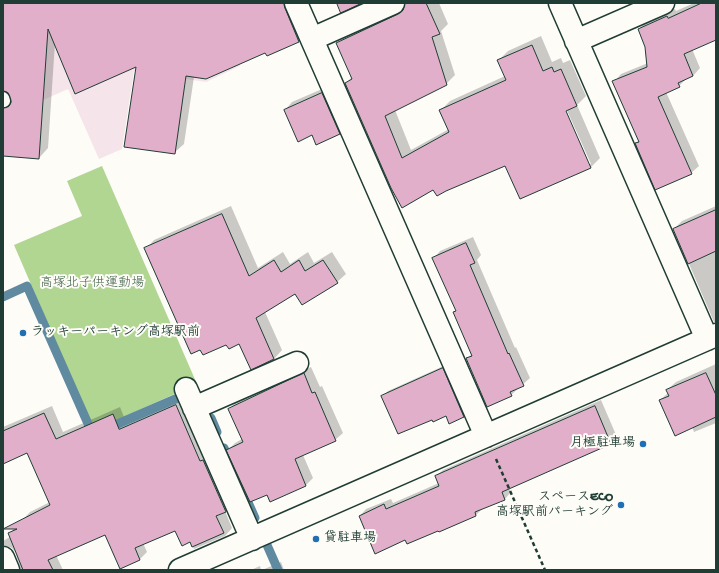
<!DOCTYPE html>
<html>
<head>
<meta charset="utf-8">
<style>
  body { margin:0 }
  #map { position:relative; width:719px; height:573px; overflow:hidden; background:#fdfcf7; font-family:"Gochi Hand",sans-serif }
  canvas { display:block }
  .frame { position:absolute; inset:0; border:4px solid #1f3d34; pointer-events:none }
</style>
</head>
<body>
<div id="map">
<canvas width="719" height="573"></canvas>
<div class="frame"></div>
</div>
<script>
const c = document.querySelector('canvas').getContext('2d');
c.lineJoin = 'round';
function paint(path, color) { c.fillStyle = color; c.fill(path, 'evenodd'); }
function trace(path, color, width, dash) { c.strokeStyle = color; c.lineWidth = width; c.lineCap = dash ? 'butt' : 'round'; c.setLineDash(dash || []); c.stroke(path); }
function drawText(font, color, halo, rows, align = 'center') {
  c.font = font + ' "Gochi Hand","Klee One",sans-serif'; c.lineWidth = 4; c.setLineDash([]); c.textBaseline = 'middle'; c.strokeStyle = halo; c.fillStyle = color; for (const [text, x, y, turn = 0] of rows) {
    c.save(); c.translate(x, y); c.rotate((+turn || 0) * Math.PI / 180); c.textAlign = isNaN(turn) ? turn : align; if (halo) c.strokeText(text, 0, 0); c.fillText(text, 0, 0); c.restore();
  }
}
paint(new Path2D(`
  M3,3h284l1,3 -62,27 14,33 -34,16 -72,-11 -12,78 -23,10 -31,-70 -54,24 -11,-25z`), '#f5e5ea');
paint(new Path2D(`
  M102,166l95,218 -103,46 -80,-185 68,-29 -15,-35z`), '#b0d692');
paint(new Path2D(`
  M3,3h292l13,29 -9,9 -32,13 -1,-2 -72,25 -10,67 -10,9 -37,-87 -82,-23 -7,105 -9,10 -36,-3zM5,91h3l5,9 -5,-3z
  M406,3h33l9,21 -7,7 14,44 -9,9 -51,26 16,40 38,-21 -8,-19 9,-9 55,-25 -6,-16 9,-9 33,-15 11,26 9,-4 2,5 7,-3 16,36 -9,9 23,53 -9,9 -70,31 -15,-33 -72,24 -31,18 -57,-124 6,-6 -14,-34 9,-9 59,-27zM563,106h2l26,58h-2z
  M694,3h22v36l-24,10 8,19 -7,8 -6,2 -8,8 -13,6 33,74 -8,7 -55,-29 3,-4 -25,-58 7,-8 27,-11 -2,-16 -7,-18 7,-7 29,-13 1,2z
  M329,86l18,40 -8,8h-27l-27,-24 7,-8z
  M231,206l27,62 25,-16 7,12 18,-12 6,11 18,-11 14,22 -9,8 -42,11 -30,19 17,38 -8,9 -34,-16 -94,-94 8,-9z
  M716,206v116h-2l-40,-93 8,-8z
  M473,237l8,18 -4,5 38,88 1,-1 14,31 -19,17 -44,-36 5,-5 -18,-42 2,-2 -22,-52 6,-7z
  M448,364l21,47 -5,5 -18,-1 -14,3 -49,-22 5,-5z
  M716,364v59l-22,9 -2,-5 -32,-27 8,-7 -1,-3 9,-8z
  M311,367l9,20 2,-1 21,47 -8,7 -32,15 10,23 -7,7 -36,15 -2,-6 -40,-44 7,-7 7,-4 -13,-30 7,-7z
  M183,398l50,106 -8,7 7,17 -7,8 -31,13 -4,-8 -15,-12 -32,14 4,9 -7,7 -20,9 -15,-35 -49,22 7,15h-42l-6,-18 -3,-4 -9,-3v-4l7,-4 -1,-3 21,-22 20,-10 -22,-50 -25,2v-27l49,-21 11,26 57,-25 6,15z
  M601,400l16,37 -7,6 -101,45 2,4 -6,7 -22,9 -7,7 -37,15 -34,9 -45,-23 6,-7 25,-10 2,4 46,-20 -3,-7 7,-6z
  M281,562l3,8h-22z
  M260,566l1,4h-10z`), '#0003');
trace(new Path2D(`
  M3,297l24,-11 66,149
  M211,418l6,14
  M106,429l74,-32
  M224,448l31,70
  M267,545l11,25`), '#608aa0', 9);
const building = new Path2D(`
  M3,3h281l1,5 14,34 -32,14 -2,-3 -59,26 -20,-3 -11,78 -51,-7 12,-80 -61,27 -27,-65 -9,130 -36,-3v-48l6,-2 2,-4 -3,-9 -5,-2z
  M337,3h25l-21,10z
  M405,3h21l14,31 -8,3 15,48 -62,31 17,42 47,-26 -10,-22 67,-30 -9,-20 35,-15 11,26 9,-4 2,5 7,-3 16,37 -11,5 25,57 -71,31 -15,-33 -59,25 -9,5 -4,-6 -31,18 -11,-20 -46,-105 7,-4 -16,-36 62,-29 5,-4z
  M702,3h14v37l-32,14 9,22 -15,7 2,4 -22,10 34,77 -37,16 -20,-47 4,-1 -27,-61 35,-14 -2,-20 -7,-18 29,-13 1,2z
  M322,93l18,41 -24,11 -4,-10 -14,7 -14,-32z
  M716,210v41l-28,13 -15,-35z
  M222,214l27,62 25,-16 7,12 18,-12 6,11 18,-11 15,23 -36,22 -7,-11 -39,24 18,41 -23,11 -12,-26 -10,5 -3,-4 -23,10 -3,-5 -9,4 -47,-106z
  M466,243l9,20 -5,2 38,89 1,-1 15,33 -14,6 2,4 -25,11 -21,-49 6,-2 -19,-44 3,-1 -24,-53z
  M443,368l21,49 -15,7 -3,-8 -13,6 -1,-2 -34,14 -17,-38z
  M304,373l8,20 3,-1 21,49 -41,18 11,27 -36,16 -3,-7 -17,7 -24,-52 17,-8 -15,-33z
  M706,373l10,22v22l-41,19 -16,-36 10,-4 -3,-6z
  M176,405l24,56 3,-1 23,52 -10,4 8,17 -32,14 -2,-5 -8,4 -7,-15 -40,17 5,12 -20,9 -15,-34 -57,25 5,10h-30l-15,-37 9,-4h-14l47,-24 -23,-52 -24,11v-33l41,-18 12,26 57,-25 6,15z
  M595,406l16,38 -109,48 3,8 -30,12 1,4 -37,16 -1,-1 -31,13 -2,-4 -30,14 -16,-38 25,-12 2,5 53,-23 -4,-10z`);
paint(building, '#e2afca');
trace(building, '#1f3d34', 1);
const service = new Path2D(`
  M3,98l1,3`);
const minor = new Path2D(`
  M296,3l190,433
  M560,3l147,336
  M312,39l81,-36
  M576,41l87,-38
  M186,389l66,150
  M194,408l103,-45
  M3,558l5,12
  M180,570l536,-235`);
trace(service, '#1f3d34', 15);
trace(minor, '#1f3d34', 25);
trace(new Path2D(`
  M496,459l49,111`), '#1f3d34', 2.5, [4, 3]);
trace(service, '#fdfcf7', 12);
trace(minor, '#fdfcf7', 22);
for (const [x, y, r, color] of [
  [23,333,4,"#1f6fb2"],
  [643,444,4,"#1f6fb2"],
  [621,505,4,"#1f6fb2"],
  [316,539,4,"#1f6fb2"]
]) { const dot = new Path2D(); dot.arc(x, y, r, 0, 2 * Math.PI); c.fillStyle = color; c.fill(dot); trace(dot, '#fdfcf7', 1.5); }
drawText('13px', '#43634c', '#fdfcf7', [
  ["高塚北子供運動場",92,284]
]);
drawText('bold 13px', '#1f3d34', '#fdfcf7', [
  ["ラッキーパーキング高塚駅前",31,333],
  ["月極駐車場",635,444,"right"],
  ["スペースECO",613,498,"right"],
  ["高塚駅前パーキング",613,513,"right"],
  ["貸駐車場",324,539]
], 'left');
</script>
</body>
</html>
